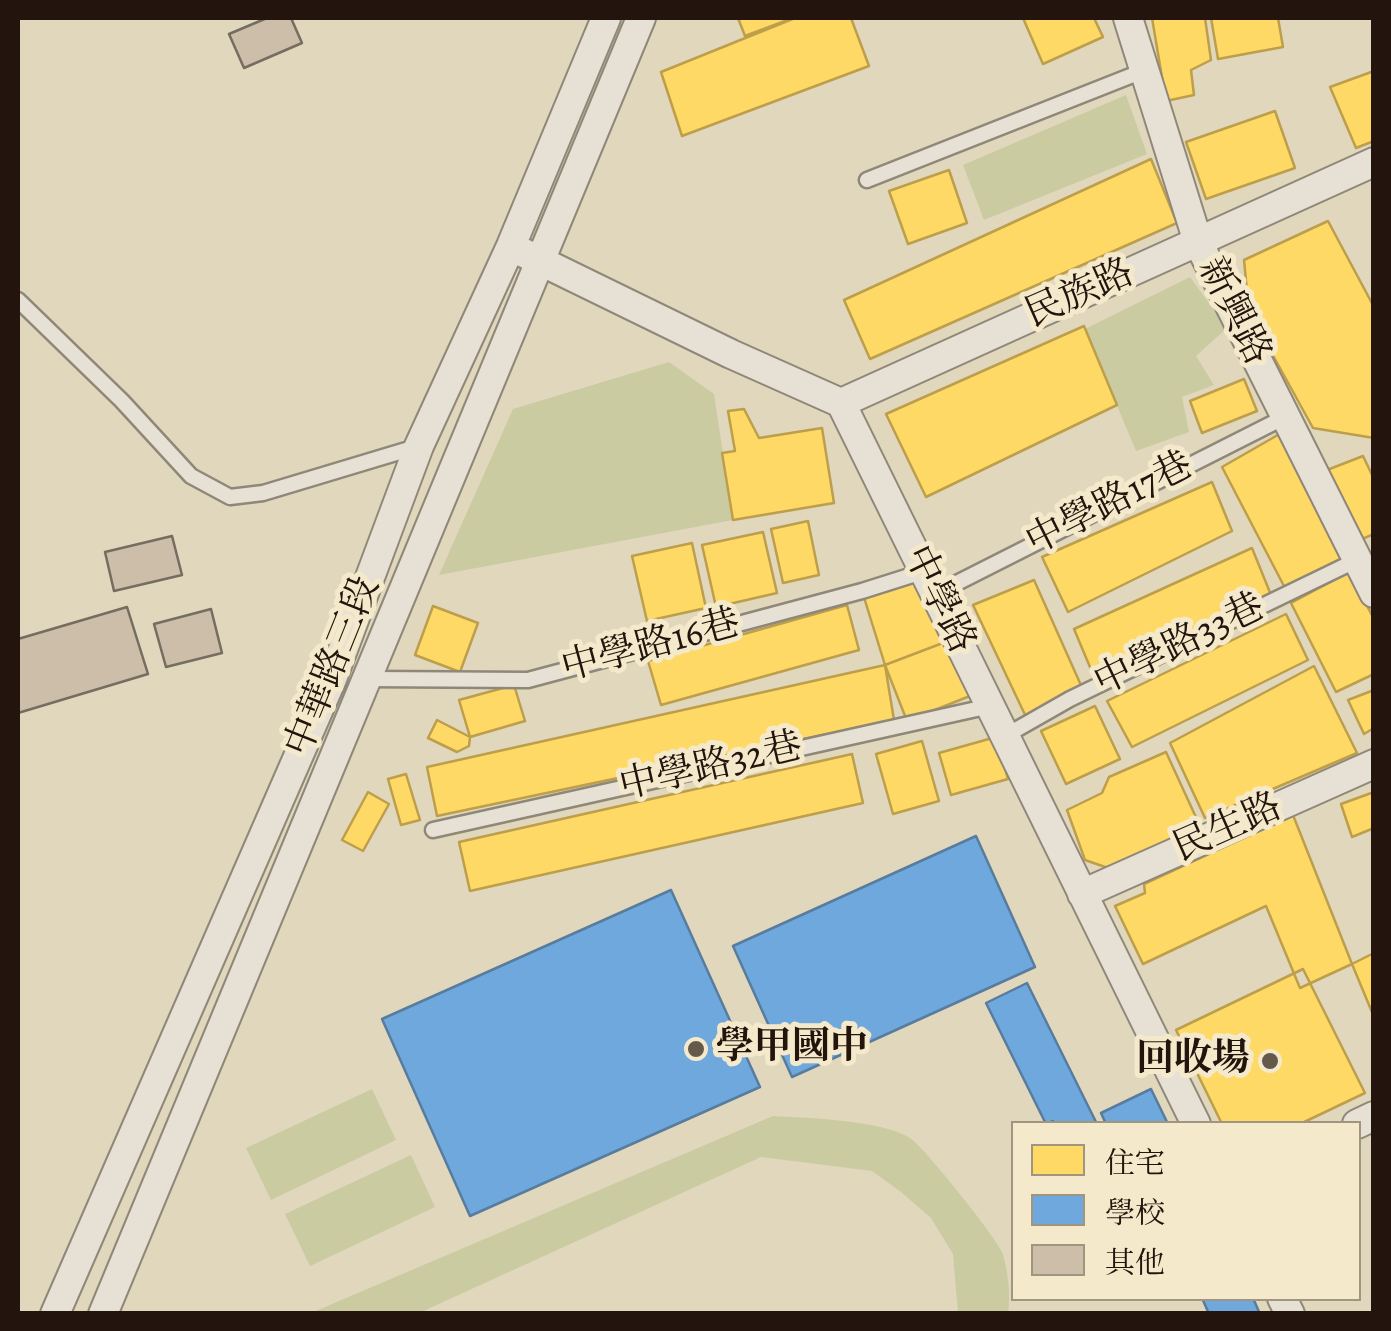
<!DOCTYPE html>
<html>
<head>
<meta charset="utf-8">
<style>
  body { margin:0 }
  #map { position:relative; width:1391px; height:1331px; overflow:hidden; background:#e0d7bd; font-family:Alegreya,"Noto Serif TC",serif }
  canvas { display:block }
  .frame { position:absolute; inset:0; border:20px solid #23150d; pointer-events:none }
  .legend { position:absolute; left:1011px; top:1121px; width:350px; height:180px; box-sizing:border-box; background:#f4eacb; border:2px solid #a0957f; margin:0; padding:12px 18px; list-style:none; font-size:30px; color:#23150d }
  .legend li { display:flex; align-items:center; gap:20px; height:50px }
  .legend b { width:50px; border:2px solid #a0957f }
</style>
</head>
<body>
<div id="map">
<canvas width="1391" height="1331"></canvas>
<div class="frame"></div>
<ul class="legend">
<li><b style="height:28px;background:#ffd966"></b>住宅</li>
<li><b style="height:28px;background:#6fa8dc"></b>學校</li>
<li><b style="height:28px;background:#ccbea9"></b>其他</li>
</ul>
</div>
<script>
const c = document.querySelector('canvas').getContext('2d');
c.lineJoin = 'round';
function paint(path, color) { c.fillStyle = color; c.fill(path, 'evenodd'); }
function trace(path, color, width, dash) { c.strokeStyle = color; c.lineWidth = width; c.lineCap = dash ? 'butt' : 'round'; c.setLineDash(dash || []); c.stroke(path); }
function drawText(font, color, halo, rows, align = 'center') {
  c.font = font + ' Alegreya,"Noto Serif TC",serif'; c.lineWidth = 10; c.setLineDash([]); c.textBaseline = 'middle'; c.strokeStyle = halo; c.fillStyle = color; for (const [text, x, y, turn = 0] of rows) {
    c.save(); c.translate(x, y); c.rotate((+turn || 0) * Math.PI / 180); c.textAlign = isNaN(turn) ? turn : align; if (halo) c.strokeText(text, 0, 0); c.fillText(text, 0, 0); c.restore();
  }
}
paint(new Path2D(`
  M1126,95l21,59 -163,66 -21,-55z
  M1190,277l37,51 -31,28 18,29 -32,12 7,35 -53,19 -51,-122z
  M669,362l45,32 19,126 -294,55 74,-166z
  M372,1089l24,51 -125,60 -25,-52z
  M773,1116c34,2 109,4 137,22 14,9 85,98 92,114 6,16 9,46 6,61h-50l-5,-59 -22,-36 -30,-26 -29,-21 -111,-14 -342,156h-108z
  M411,1155l24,52 -125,59 -25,-52z`), '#cbcba2');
const homes = new Path2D(`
  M738,18h55l-48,18z
  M795,18h56l18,48 -187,70 -21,-64z
  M1023,18h71l9,19 -60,27z
  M1152,18h53l6,42 -20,10 3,25 -28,6z
  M1211,18h67l5,29 -65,12z
  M1374,71v70l-18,7 -26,-61z
  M1275,111l20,57 -89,31 -20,-57z
  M1151,159l26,64 -307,136 -26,-59z
  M949,170l18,53 -59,21 -19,-53z
  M1328,221l46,86v131l-61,-10 -64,-116 -5,-52z
  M1084,326l33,79 -191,92 -40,-83z
  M1244,379l13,32 -55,22 -12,-32z
  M744,409l15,29 63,-10 12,75 -101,17 -11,-67 13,-2 -7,-40z
  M1283,432l62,133 -60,23 -63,-121z
  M1363,456l11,23v55l-12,5 -35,-69z
  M1212,482l20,49 -164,81 -26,-55z
  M808,521l11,54 -36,8 -12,-54z
  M763,532l14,61 -61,14 -14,-62z
  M692,543l14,65 -59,13 -15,-65z
  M1252,548l19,47 -176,84 -21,-50z
  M922,572l26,69 -63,24 -23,-74z
  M1349,572l25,47v55l-38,18 -45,-89z
  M1034,580l50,112 -57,27 -54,-114z
  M847,605l12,45 -198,55 -13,-44z
  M433,606l45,17 -18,49 -45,-17z
  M1286,614l22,46 -176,87 -25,-46z
  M948,641l22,55 -63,25 -22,-56z
  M885,665l9,55 -457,96 -10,-49z
  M1314,666l43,87 -152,65 -35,-75z
  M514,685l11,36 -55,16 -11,-37z
  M1374,690v38l-10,6 -16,-34z
  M1095,706l25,53 -54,25 -25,-53z
  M437,720l33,17 -1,9 -12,6 -29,-14z
  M996,737l12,42 -57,16 -12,-42z
  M922,741l17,60 -46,13 -17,-60z
  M1166,752l34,74 -89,43 -26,-9 -18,-50 35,-17 7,-16z
  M852,754l11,49 -393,88 -11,-49z
  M406,774l14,46 -19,5 -13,-46z
  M368,792l21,12 -26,47 -21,-11z
  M1374,792v36l-22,9 -11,-33z
  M1293,815l59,149 -52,24 -34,-82 -123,58 -28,-58 30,-13 -1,-9z
  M1374,953v64l-22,-53z
  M1303,969l62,124 -65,31h-78l-46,-94z`);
paint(homes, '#ffd966');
trace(homes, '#bd9e4b', 2.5);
const schools = new Path2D(`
  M976,836l59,131 -243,110 -59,-131z
  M671,890l89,197 -290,129 -88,-197z
  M1027,983l70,141h-43l-1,-3 -7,3 -60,-121z
  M1151,1089l17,35h-62l-5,-11z
  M1202,1298h51l7,16h-51z`);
paint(schools, '#6fa8dc');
trace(schools, '#587c9e', 2.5);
const building = new Path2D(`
  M267,18h24l11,25 -58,25 -15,-34z
  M172,536l10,39 -68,16 -9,-39z
  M127,607l21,67 -130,39v-74z
  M211,609l11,44 -56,14 -12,-43z`);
paint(building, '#ccbea9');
trace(building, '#746d60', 2.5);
const service = new Path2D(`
  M867,180l276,-109
  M18,300l104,101 69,75 39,21 33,-4 153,-46
  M935,594l350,-177
  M369,679l159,1 334,-89 60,-19 4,4
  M1005,736l65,-37 287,-139
  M433,830l557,-124`);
const minor = new Path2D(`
  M1128,18l70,224 176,351
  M524,253l207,101 110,49 355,721
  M841,403l533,-241
  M1082,894l292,-130
  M1357,1124l17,-8
  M1282,1298l8,16
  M55,1314l277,-635 87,-233 92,-200 95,-228
  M103,1314l538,-1296`);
trace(service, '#8f8878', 19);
trace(minor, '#8f8878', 32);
trace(service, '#e6e1d4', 14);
trace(minor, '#e6e1d4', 28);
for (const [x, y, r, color] of [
  [696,1049,10,"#65594b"],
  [1270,1061,10,"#65594b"]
]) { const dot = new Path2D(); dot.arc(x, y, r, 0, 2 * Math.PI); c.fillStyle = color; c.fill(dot); trace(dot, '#f4eacb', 4); }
drawText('38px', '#23150d', '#f4eacb', [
  ["民族路",1080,295,-24],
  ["新興路",1233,312,63],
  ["中學路17巷",1110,505,-27],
  ["中學路",938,600,64],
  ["中學路33巷",1180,646,-26],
  ["中學路16巷",651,647,-15],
  ["中華路三段",334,667,-68],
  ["中學路32巷",711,768,-13],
  ["民生路",1228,829,-24]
]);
drawText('bold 38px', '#23150d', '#f4eacb', [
  ["學甲國中",716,1049],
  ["回收場",1250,1061,"right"]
], 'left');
</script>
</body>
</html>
